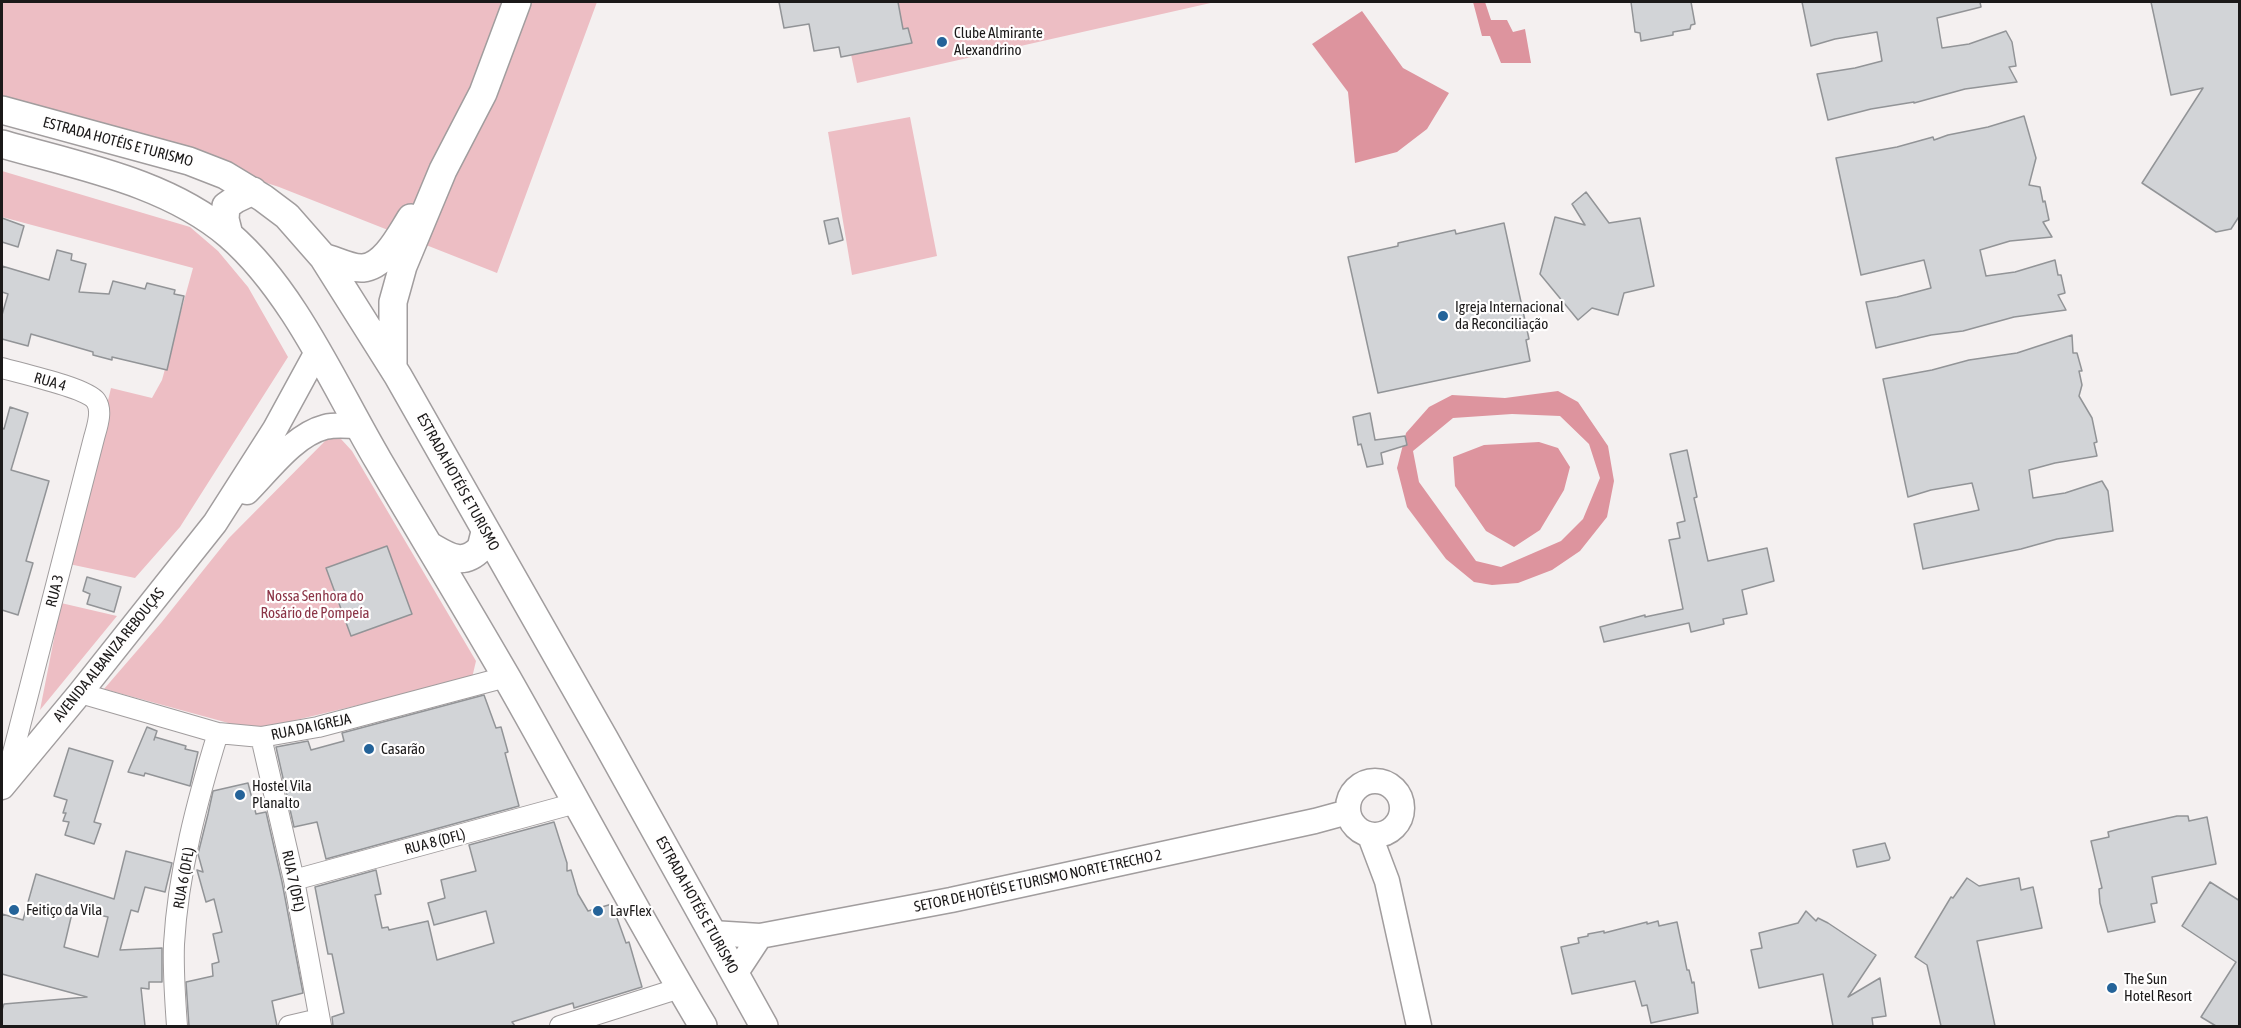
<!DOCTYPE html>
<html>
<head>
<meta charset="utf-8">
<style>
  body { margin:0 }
  #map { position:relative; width:2241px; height:1028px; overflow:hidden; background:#f4f0f0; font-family:"Asap Condensed",sans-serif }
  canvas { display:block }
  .frame { position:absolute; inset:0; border:3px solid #1b1919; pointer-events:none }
</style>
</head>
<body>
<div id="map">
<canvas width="2241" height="1028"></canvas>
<div class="frame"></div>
</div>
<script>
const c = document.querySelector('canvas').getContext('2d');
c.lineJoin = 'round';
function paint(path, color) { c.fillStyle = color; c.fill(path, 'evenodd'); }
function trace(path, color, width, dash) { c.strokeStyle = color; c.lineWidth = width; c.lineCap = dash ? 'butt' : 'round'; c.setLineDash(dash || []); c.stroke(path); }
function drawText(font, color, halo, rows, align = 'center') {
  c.font = font + ' "Asap Condensed",sans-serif'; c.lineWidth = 4.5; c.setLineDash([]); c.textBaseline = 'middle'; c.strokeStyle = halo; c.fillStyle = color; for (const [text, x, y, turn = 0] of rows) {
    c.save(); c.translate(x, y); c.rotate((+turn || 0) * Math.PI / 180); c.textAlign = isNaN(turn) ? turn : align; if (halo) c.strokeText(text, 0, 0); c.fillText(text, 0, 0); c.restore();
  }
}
paint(new Path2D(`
  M2,2h595l-100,271 -218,-86 -277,-90z
  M840,2h375l-358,81z
  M910,117l27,139 -85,19 -24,-143z
  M2,171l188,56 28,24 30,36 40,70 -108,170 -45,51 -66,-14 42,-176 41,10 10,-18 31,-112 -191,-51z
  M329,437l12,2 11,12 124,210 -4,17 -218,52 -150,-41 57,-66 68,-85z
  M61,603l56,13 -77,94z`), '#edbec4');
paint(new Path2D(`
  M1473,2h12l6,18h16l6,12 12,-3 6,34h-30l-11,-27h-8z
  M1362,11l41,57 46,25 -22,36 -30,23 -42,11 -7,-71 -36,-48z
  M1558,391l20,11 30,44 6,35 -7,36 -27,34 -28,19 -34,13 -26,2 -18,-3 -28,-23 -39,-52 -10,-39 9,-35 23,-26 23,-12 53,3zM1512,414l48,2 29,28 11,34 -17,41 -22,22 -60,26 -25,-6 -57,-79 -6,-31 40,-33z
  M1539,442l19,6 12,19 -6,23 -24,40 -26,17 -28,-16 -31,-45 -2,-29 31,-12z`), '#dd949e');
const building = new Path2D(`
  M779,2h119l5,27 5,-1 4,15 -71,14 -2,-10 -25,4 -5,-27 -25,4z
  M1631,2h60l4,22 -4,1 -1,4 -17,3v3l-32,6 -1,-8 -5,-1z
  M1802,2h178l1,5 -44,11 5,30 27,-4 37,-13 6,11 4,24 -7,1 8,15 -52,7 -51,14v-1l-43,7 -43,11 -11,-46 38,-6 27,-7 -5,-29 -42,7 -24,7z
  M2151,2h89v213l-9,14 -15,3 -74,-49 61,-95 -32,7z
  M2024,116l12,42 -7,27 11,2 3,15 2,-1 4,19 -6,2 9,15 -42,4 -30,9 6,26 29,-4 40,-12 3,15h3l4,18 -7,2 8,15 -52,7 -51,14 -32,4 -55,13 -10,-46 31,-5 34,-9 -7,-28 -63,15 -25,-117 61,-11 36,-10 1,3 14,-5 40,-8z
  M1586,192l23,31 31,-5 14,68 -30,7 -6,22 -26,-7 -14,12 -38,-46 15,-57 30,8 -13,-21z
  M2,218l22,8 -6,21 -16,-5z
  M838,218l5,22 -14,4 -5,-23z
  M1504,223l25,116 -3,1 4,21 -152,32 -30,-136 50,-11v-3l57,-13 1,4z
  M57,250l15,4 -1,6 15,4 -7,28 30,2 4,-13 32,8 2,-6 28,7 -1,4 10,2 -17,74 -55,-13v3l-19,-5v-3l-62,-18 -3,12 -26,-7v-24l6,-21 -6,-2v-26l47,14z
  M2072,335l1,18h4l5,18h-3l3,14 -3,11 13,22 5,24 -3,1 3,13 -42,7 -26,7 4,28 32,-5 37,-12 6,10 5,40 -56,8 -36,10 -98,20 -9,-45 65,-14 -7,-27 -41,7 -23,7 -25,-118 49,-9 37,-10 48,-7z
  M10,407l18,6 -17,57 38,11 -23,80 7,2 -15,52 -16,-5v-182l2,1z
  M1370,413l5,27 30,-4 2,9 -26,8 2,11 -16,3 -6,-23 -3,1 -5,-28z
  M1687,450l10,47 -3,1 14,63 59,-13 7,33 -32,9 5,24 -24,5 1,5 -33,8 -2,-9 -85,19 -4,-15 45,-12v2l38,-8 -14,-69 11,-2 -3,-15 8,-2 -15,-67z
  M387,546l25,68 -61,22 -25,-68z
  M87,577l34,10 -7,25 -27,-8 3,-10 -7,-3z
  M484,695l12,33 5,-1 7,25 -3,1 14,53 -193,53 -9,-37 -23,5 -18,-80 32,-6 3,9 33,-9 -2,-8z
  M147,727l10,4 -3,9 1,-3 31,9 -1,3 13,3 -8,34 -45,-13 -1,3 -16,-4z
  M69,748l44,13 -19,61 7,2 -7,20 -29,-9 4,-13 -6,-1 3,-8h-3l4,-13 -13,-4z
  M248,783l8,31 10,-2 16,70 21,111 -31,8 5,25h-88l-3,-44 27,-6 -1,-12 7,-2 -6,-28 9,-2 -8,-33 -8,3 -9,-32 6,2 -5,-18 10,-40 5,-23z
  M2177,816h11l1,5 18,-4 9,47 -64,13 5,26 -6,1 4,18 -47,10 -8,-29 -1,-14 3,-1 -11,-47 18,-4 -1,-5 11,-3z
  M554,822l13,41v8l4,-1 7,24 10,17 24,-7 14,39 3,-1 13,45 -68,21 -1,-5 -61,19 3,4h-182l-1,-9 12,-4 -12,-59h-4l-13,-67 61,-17 5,24 -6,1 7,33 6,-1 1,3 39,-9 9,39 57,-17 -8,-32 -52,14 -6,-22 17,-5 -4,-18 35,-9 -7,-26z
  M1885,843l5,15 -1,2 -32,7 -4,-17z
  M126,851l46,12 -7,29 -20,-5 -7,25 -7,-2 -11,40 42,-2v34h-13v7l-8,-1 4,38h-143v-16l2,-6 83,-7 -85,-23v-60l21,6 13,-46 78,25zM73,909l35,8 -10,40 -34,-10z
  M1967,878l12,8 40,-8 2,12 12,-3 9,41 -65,13 18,85h-54l-14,-61 -12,-8 36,-60 2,1z
  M2210,882l30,19v125h-24l-15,-9 35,-55 -54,-36z
  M1806,911l10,10 2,-3 10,5 48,32 -28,42 32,-19 6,38 -14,2 1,8h-40l-10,-52 -64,14 -8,-38 11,-2 -3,-15 39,-10z
  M1658,921l1,5 18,-4 10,48h2l3,13 2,-1 4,31 -47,10 -4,-18 -5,1 -7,-25 -63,13 -11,-47 18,-4 -1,-5 10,-2v-2l16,-3v2l43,-11v2z`);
paint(building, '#d2d4d7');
trace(building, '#929497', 1.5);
const minor = new Path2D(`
  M2,368c17,5 85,20 94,33 7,10 1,26 -2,37l-88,342
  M80,693l138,40 43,4 57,-10 188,-50
  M261,737l33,143 27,146
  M294,880l282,-77
  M177,1026c-2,-27 -4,-55 -3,-82 4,-71 23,-143 44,-211
  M289,1026l30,-7
  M560,1026l120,-38`);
const tertiary = new Path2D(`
  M247,492c22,-22 47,-57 78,-65 11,-3 23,-1 33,-1
  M1348 808a27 27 0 1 1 54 0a27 27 0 1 1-54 0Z
  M2,787l78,-94 135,-170 60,-94 42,-77
  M1370,836l17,45 32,145
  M712,933l48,3 191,-36 364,-79 33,-9
  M735,974l25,-38`);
const secondary = new Path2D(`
  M2,110l187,51 36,14 38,23 24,18 36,41 75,119 207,364 159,286
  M2,144c76,22 165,38 227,91 65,56 106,152 149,225 43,73 87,145 129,218 66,116 128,234 196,348
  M229,235l-4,-16 1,-13 10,-7 17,-8
  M323,257c12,3 28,12 40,11 22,-2 37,-33 48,-50
  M393,365v-63l10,-36 40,-96 40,-77 34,-91
  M430,546c19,11 33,21 51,2l4,-16`);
trace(minor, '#a19d9e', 22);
trace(tertiary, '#a19d9e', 27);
trace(secondary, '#a19d9e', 30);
trace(minor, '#fff', 20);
trace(tertiary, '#fff', 24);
trace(secondary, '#fff', 27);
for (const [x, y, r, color] of [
  [942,42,6,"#246399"],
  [1443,316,6,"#246399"],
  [369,749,6,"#246399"],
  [240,795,6,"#246399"],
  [14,910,6,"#246399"],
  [598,911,6,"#246399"],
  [2112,988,6,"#246399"]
]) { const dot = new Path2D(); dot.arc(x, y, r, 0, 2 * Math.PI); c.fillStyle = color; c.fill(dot); trace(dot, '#fffefe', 2); }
drawText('15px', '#1b1919', '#fffefe', [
  ["Clube Almirante",954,33],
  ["Alexandrino",954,50],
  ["Igreja Internacional",1455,307],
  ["da Reconciliação",1455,324],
  ["Casarão",381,749],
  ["Hostel Vila",252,786],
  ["Planalto",252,803],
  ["Feitiço da Vila",26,910],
  ["LavFlex",610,911],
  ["The Sun",2124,979],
  ["Hotel Resort",2124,996]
], 'left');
drawText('15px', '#1b1919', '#fffefe', [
  ["ESTRADA HOTÉIS E TURISMO",118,142,15],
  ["RUA 4",50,382,16],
  ["ESTRADA HOTÉIS E TURISMO",458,482,61],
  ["RUA 3",55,591,-76],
  ["AVENIDA ALBANIZA REBOUÇAS",109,655,-51],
  ["RUA DA IGREJA",311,727,-12],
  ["RUA 8 (DFL)",435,842,-15],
  ["RUA 6 (DFL)",184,878,-80],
  ["RUA 7 (DFL)",293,881,78],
  ["SETOR DE HOTÉIS E TURISMO NORTE TRECHO 2",1038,881,-12],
  ["ESTRADA HOTÉIS E TURISMO",697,905,61]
]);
drawText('15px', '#8b3446', '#fffefe', [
  ["Nossa Senhora do",315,596],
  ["Rosário de Pompeía",315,613]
]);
</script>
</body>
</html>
